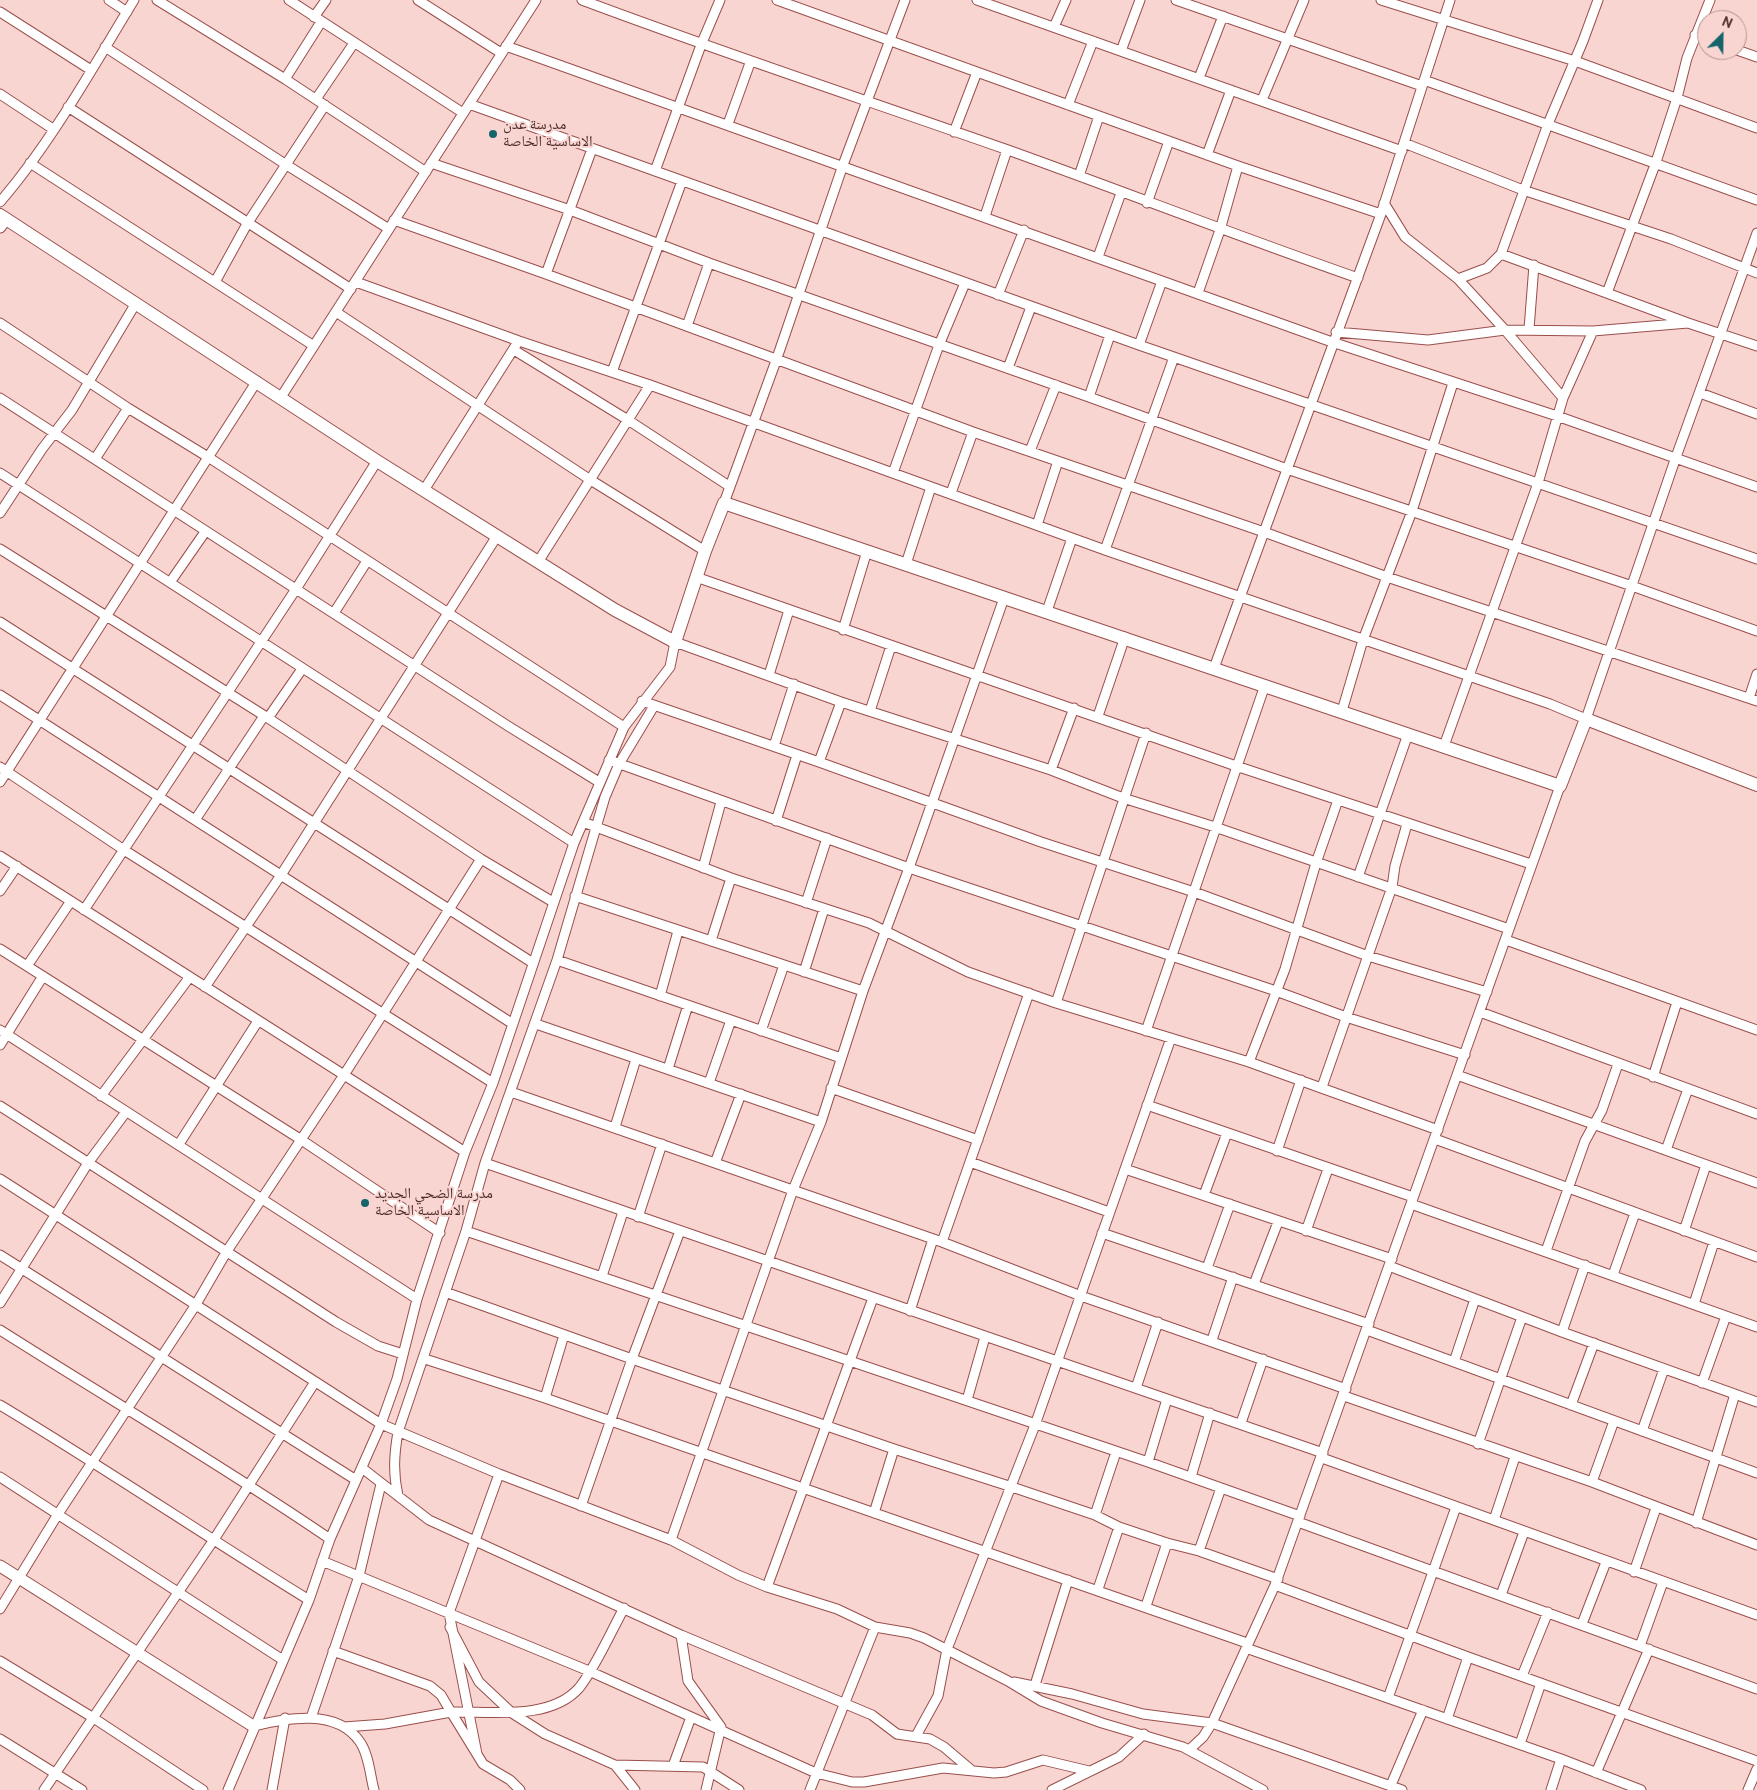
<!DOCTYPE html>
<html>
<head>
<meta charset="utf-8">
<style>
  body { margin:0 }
  #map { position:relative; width:1757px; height:1790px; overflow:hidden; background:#f9d5d2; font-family:Cabin,sans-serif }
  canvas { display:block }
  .north { position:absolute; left:1697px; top:10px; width:50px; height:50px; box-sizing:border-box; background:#f9d5d2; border:1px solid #b5928f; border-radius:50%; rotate:23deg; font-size:14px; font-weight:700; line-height:20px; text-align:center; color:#4e2d2a }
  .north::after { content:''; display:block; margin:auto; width:18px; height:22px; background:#15646b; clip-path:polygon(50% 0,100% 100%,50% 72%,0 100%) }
</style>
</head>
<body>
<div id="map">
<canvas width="1757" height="1790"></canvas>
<div class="north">N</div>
</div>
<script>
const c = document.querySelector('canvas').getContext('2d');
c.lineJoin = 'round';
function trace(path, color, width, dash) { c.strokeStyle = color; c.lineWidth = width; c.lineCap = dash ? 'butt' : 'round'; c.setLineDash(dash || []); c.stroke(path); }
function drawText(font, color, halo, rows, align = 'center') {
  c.font = font + ' Cabin,"Noto Naskh Arabic",sans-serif'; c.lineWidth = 4; c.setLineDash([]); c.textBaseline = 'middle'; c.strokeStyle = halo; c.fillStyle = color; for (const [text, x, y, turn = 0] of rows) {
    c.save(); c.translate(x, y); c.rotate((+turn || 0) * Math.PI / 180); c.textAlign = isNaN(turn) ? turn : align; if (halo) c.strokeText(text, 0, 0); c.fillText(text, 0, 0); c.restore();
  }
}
const minor = new Path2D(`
  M109,0l18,12
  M157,0l128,79 141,93
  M289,0l174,113
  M418,0l83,53
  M582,0c141,53 284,100 426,150 117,42 232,87 350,128
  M777,0l461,166 143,48
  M977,0l425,151
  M1176,0l246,86
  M1381,0l194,61 182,67
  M0,12l91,58
  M314,17l12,-17
  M1054,27l12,-27
  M1695,35l12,4
  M506,46l826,296 225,74 200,71
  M105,47l180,117 104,65
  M1737,50l20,7
  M1121,51l19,-51
  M1199,78l24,-62
  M285,79l36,-57
  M1424,80l333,120
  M0,94l53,35
  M316,99l38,-56
  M1262,100l42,-100
  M469,104l670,241 618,214
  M1068,105l25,-64
  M68,107l283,182
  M728,124l22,-61
  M954,132l23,-60
  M1404,143l119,47 148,49 86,34
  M1207,155l24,-65
  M30,163l284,183
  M431,163l139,47 139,53 380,134 198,72 345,117 125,45
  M655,171l46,-126 19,-45
  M1079,176l20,-60
  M0,202c51,-59 93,-135 134,-202
  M1147,203l22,-62
  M1384,203l21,34 53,42 47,51 58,68 -25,85 -94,263
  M985,216l22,-66
  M394,220l152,54 427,158 291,100 123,45 370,124
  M1501,254l187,69 69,23
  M1098,257l23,-64
  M546,274l46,-125
  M1458,279l29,-11 14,-14 47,-130 35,-83 15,-41
  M215,282l32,-58 78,-119
  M356,282l163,59 131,44 455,165 445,154 36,15 90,-262 81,-224
  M1198,293l22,-63 18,-64
  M1607,293l49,-131 21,-64 10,-40 23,-58
  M998,295l26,-65
  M336,312l253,167 116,72
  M0,323l128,85 80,49 416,270
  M687,326l22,-63
  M1529,329l5,-64
  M1336,332l92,8 77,-10 88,1 95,-8
  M1139,345l23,-64
  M514,350l114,70 101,66
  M1008,368l23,-61
  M612,372l70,-191
  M1700,393l57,21
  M281,397l255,-397
  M1089,397l21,-62
  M0,398l508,328 91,56
  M1563,398l30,-67
  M1030,451l26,-66
  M95,459l33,-51
  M0,473l574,370
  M893,473l46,-128 26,-62
  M424,490l92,-145
  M951,493l22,-61
  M724,503l53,-145 66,-193 62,-165
  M0,513l42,-64 30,-39 64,-107
  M1037,525l21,-64
  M0,549l268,169 213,141 72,43
  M1105,550l69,-193
  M538,562l112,-177
  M906,564l25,-77
  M696,577l540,189 295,98
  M171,581l34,-49
  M1047,611l25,-73
  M334,613l33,-52
  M0,622l533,341
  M843,630l24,-79
  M1214,668l167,-454 69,-214
  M769,675l20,-65
  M0,695l513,329
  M1749,698l8,-24
  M642,701l177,61 222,80 153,50 174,64 119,36
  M870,711l21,-65
  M1342,711l21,-71 49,-129 41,-128
  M1098,716l27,-79
  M268,718l34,-49
  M774,746l20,-62
  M609,760l300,108 367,123 70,26 119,38
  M819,762l22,-60
  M0,767l124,83 369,233
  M1051,770l23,-62
  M0,782l257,-401
  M195,820l69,-104
  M776,821l21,-66
  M583,822l148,56 138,45 99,49 88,31 193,59 189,68
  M0,856l465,296
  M703,868l18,-66
  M1358,877l50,-143
  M0,891l17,-25
  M575,896l288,95
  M806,903l21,-65
  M84,910l212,-321 81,-128
  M1506,940l251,90
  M711,941l20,-63
  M0,949l300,190 140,94
  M557,960l284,98
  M27,966l44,-65
  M804,972l20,-63
  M205,987l76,-112 216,-339
  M660,996l18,-65
  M1056,1003l90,-270
  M1480,1012l277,102
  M536,1024l285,98
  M0,1030l417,269
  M761,1031l23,-66
  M1146,1031l119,-346
  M0,1045l43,-69
  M1249,1062l36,-93 31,-106 22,-63
  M668,1069l20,-64
  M1457,1075l300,108
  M1653,1077l24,-75
  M709,1083l22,-63
  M1322,1087l70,-200 3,-21 12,-42
  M831,1088l147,52
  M511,1092l431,150 139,54 265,93
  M101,1096l88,-118
  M1147,1105l266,92
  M0,1106l336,216 42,24 25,8
  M615,1127l21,-68
  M1435,1139l322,118
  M179,1144l79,-123
  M1666,1150l22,-61
  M1277,1151l24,-71
  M970,1162l139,50
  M485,1163l838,290
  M715,1163l26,-69
  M1125,1169l267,90
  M0,1179l381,245 118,50 172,66 67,35 29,12 70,22 38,18 35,6 14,5 84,43 33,20 61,22 81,24 80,43
  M1204,1195l23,-62
  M1411,1204l346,123
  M638,1217l24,-73
  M466,1231l682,231 152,54
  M1306,1231l22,-62
  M1684,1231l22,-66
  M1102,1233l267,91
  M942,1242l87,-249
  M1546,1251l39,-110 17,-31 16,-46
  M0,1255l356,225
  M1389,1266l173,66 195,70
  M1207,1268l23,-64
  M1613,1275l22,-62
  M602,1276l21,-64
  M1254,1284l24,-62
  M445,1292l187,67 262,90 118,38 83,28 24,12 48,16 32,8 79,28
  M0,1303l88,-140 38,-51
  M1694,1304l20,-62
  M910,1311l23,-72
  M0,1330c110,70 222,135 330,209
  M1367,1330l390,143
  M1562,1332l23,-67
  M1212,1340l21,-63
  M425,1359l120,39 702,245
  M1454,1362l21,-63
  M1702,1383l24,-67
  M1136,1388l22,-66
  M1344,1396l248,86 165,63
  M545,1398l19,-63
  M967,1400l18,-63
  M0,1405c105,63 205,131 309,195
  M1571,1405l23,-62
  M1241,1423l22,-64
  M1642,1431l22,-62
  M1478,1444l44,-127
  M1322,1458l435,157
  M1148,1462l19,-63
  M362,1468l67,52 252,115 191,80 25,19 33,5 14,8 26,22
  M0,1477l283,183
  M1191,1477l19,-64
  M1592,1482l22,-61
  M398,1496c-5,-23 -4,-41 0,-64l68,-201 19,-68 72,-203 48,-163 14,-33 35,-58
  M581,1506l51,-147 48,-128
  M874,1513l20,-64
  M1095,1515l21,-63
  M1494,1520l21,-63
  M1298,1522l459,167
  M1696,1523l39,-129
  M671,1540l122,-350 28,-68 42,-131 46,-123 95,-270
  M1199,1551l22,-63
  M322,1561l267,110 227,102 36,9h12l79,-14 51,5 12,-1 37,-12 46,11
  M1634,1572l22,-64
  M1275,1585l193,72 289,104
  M767,1587l106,-289
  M1098,1589l21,-62
  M1501,1595l23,-63
  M1146,1606l21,-63
  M0,1609l58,-95 137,-208 32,-55 117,-176 137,-216
  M1582,1624l24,-62
  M450,1627l29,55 33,31 33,21 70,31 88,2 36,23
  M681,1635l7,46 33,46 -15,63
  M1640,1646l23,-64
  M1246,1648l315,111 80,31
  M333,1651l97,35 11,9 10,17c39,-1 99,9 128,-24 15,-18 33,-58 45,-80
  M0,1661l92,56 111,73
  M1522,1676l26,-64
  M1014,1682l58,12 71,20 69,9 190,67
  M1035,1685l33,-105
  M1388,1698l68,-191
  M311,1718l48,-142 22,-92
  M1447,1719l21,-62
  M253,1726c34,-8 84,-18 107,16 9,13 10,33 14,48
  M344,1727l41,-3 66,-12 32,52 27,16 10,10
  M916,1736l22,-40 9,-47 88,-224 136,-387
  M0,1739l82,51
  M1520,1744l21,-61
  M1189,1750l14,-13 9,-14 63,-138 285,-799
  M477,1754l-28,-141 50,-139
  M615,1765l20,25
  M673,1766l18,-49
  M1596,1773l53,-124
  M1391,1785l32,-75
  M44,1790l169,-249 102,-159
  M228,1790l81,-190 21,-61 51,-115 16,-45 20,-80 48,-147 28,-69 81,-240 50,-116 46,-60 5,-25 166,60 210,68 72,28 92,29 294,102
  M272,1790l13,-72
  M810,1790l65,-163
  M1052,1790l67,-33 25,-23
  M1551,1790l10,-31
  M1748,1790l9,-21`);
const tertiary = new Path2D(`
  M0,227l6,-8
  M0,1566l253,160`);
const secondary = new Path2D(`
  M0,215l377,246 238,149 60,32 30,-91 19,-48 836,283 26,-67 171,66`);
trace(minor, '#994f4b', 11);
trace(tertiary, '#994f4b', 13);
trace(secondary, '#994f4b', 14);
trace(minor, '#fff', 9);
trace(tertiary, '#fff', 11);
trace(secondary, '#fff', 12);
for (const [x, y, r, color] of [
  [493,134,5,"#15646b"],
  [365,1203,5,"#15646b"]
]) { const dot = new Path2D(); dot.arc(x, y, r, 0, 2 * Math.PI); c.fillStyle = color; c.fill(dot); trace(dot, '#f9d5d2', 2); }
drawText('15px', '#4e2d2a', '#f9d5d2', [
  ["مدرسة عدن",503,125],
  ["الاساسية الخاصة",503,142],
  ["مدرسة الضحي الجديد",375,1194],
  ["الاساسية الخاصة",375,1211]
], 'left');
</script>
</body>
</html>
